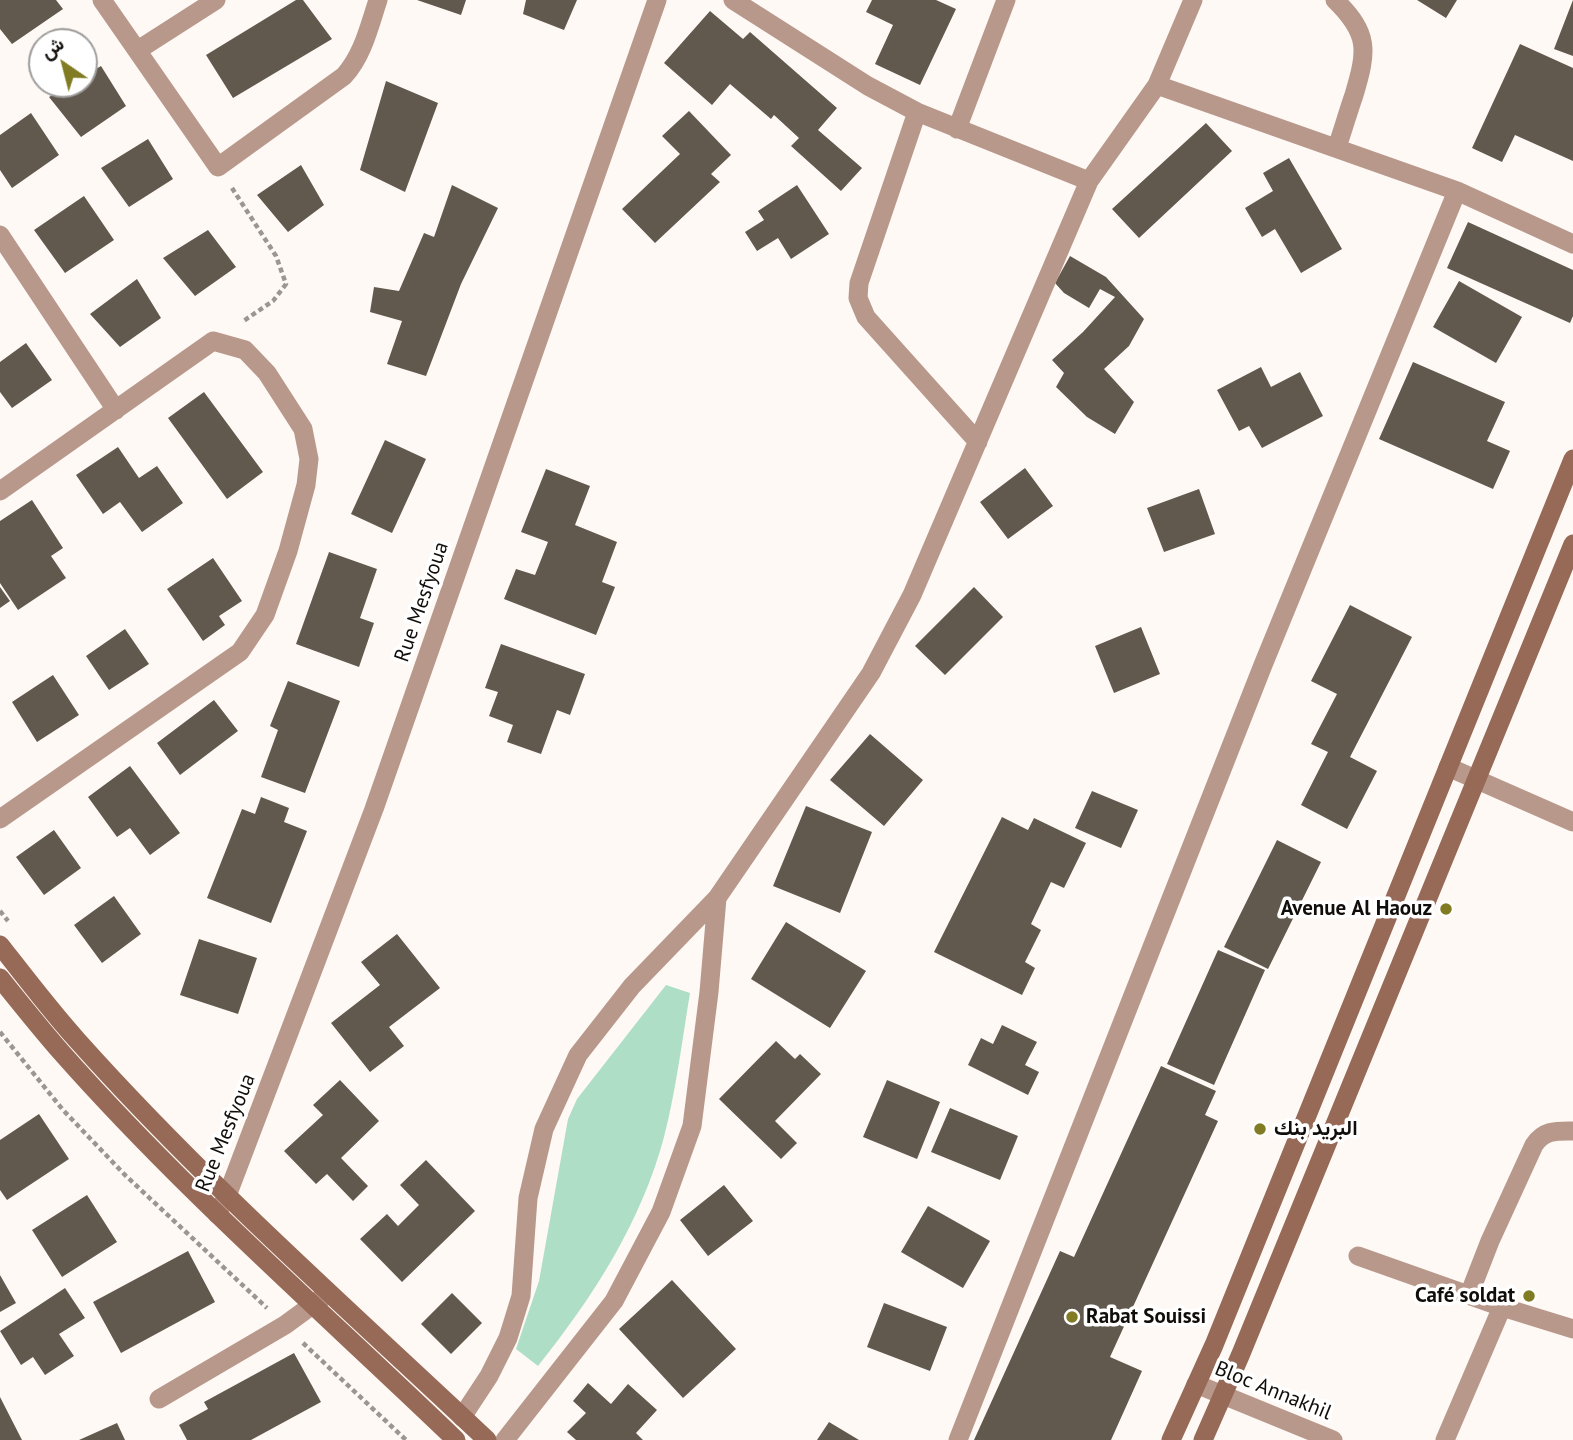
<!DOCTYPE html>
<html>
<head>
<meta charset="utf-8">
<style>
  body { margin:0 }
  #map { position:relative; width:1573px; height:1440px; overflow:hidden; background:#fef9f5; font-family:"PT Sans",Vazirmatn,sans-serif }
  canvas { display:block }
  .north { position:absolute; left:28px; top:28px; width:70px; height:70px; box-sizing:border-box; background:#fff; border:2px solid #a09e9d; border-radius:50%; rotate:325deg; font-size:19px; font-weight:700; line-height:28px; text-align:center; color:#110d0a }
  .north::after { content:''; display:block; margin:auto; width:24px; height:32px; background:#817c23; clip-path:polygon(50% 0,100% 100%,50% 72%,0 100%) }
</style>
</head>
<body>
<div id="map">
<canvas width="1573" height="1440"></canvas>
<div class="north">ش</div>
</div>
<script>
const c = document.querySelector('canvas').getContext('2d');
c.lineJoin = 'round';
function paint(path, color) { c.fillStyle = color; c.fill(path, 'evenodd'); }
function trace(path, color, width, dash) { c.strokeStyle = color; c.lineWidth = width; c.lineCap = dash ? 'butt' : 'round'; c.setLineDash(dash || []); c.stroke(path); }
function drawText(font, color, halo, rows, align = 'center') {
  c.font = font + ' "PT Sans",Vazirmatn,sans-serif'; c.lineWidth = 7; c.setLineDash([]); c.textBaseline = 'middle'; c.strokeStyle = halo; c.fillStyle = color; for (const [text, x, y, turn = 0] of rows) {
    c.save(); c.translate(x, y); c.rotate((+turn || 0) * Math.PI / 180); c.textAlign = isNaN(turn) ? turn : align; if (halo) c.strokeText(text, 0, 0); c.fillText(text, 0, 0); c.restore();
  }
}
paint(new Path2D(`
  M666,985l24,8c-8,48 -14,97 -26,144 -23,86 -71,160 -126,229l-22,-17 23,-68 29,-162 9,-20z`), '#afdec6');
paint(new Path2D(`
  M0,0h56l7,9 -51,35 -12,-15z
  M296,0h7l29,39 -99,59 -27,-43z
  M417,0h49l-5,15z
  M526,0h51l-13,30 -41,-16z
  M872,0h64l20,9 -36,76 -45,-21 18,-39 -27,-13z
  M1417,0h40l-11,18z
  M1573,0v56l-19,-7z
  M710,11l33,28 7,-7 87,76 -19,22 44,38 -21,23 -50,-45 8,-8 -25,-23 -3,4 -41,-35 -18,21 -48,-42z
  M1520,44l53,24v93l-58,-26 -13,27 -30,-14z
  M101,66l25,40 -45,31 -32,-40 22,-13h13v-8z
  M386,81l52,22 -33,89 -45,-22z
  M689,111l42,44 -20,19 9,8 -65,61 -33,-34 58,-55 -18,-18z
  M31,113l28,42 -47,33 -12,-18v-35z
  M1206,123l26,28 -93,87 -27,-29z
  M148,139l25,40 -44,28 -28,-39z
  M1289,158l53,91 -41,24 -26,-44 -13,8 -17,-29 28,-17 -10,-18z
  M301,165l23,40 -36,27 -31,-37z
  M452,185l46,23 -37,76 -35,92 -39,-12 15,-43 -32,-9 4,-25 25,4 25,-58 10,4z
  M797,185l32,49 -38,25 -13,-21 -21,13 -12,-19 19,-12 -6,-9z
  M84,196l30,44 -49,33 -31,-43z
  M1468,222l105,48v46l-3,7 -123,-55z
  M208,230l28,37 -41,29 -32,-38z
  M1070,256l36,21 38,42 -15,27 -25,23 30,33 -19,32 -28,-17 -31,-30 8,-14 -12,-13 31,-28 32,-35 -15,-8 -11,19 -25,-15 -9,-10z
  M137,279l24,39 -41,29 -30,-33z
  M1459,281l63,36 -26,46 -63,-36z
  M26,343l26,37 -40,28 -12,-16v-30z
  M1413,362l92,40 -18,39 23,10 -17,38 -114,-50z
  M1261,367l10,20 29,-15 23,44 -61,32 -13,-22 -10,5 -22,-41z
  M204,392l59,80 -36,27 -59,-81z
  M385,440l41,19 -34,74 -41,-19z
  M118,447l21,31 18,-12 26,37 -41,29 -22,-30 -17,12 -27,-39z
  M1025,468l28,38 -45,33 -28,-37z
  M546,469l44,17 -15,39 42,17 -15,40 13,5 -19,48 -92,-36 12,-30 19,6 13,-33 -27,-10z
  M1199,489l16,45 -51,18 -17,-44z
  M32,500l31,48 -12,8 15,22 -48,32 -18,-27v-62z
  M329,552l48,17 -17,49 14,5 -15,44 -63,-23z
  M213,558l29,43 -23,15 6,9 -22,16 -36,-52z
  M0,587l10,14 -10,7z
  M974,587l29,30 -58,58 -30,-29z
  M1350,605l62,32 -62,120 27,14 -30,58 -46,-24 27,-53 -17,-8 26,-50 -26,-13z
  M1141,627l19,47 -46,19 -19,-47z
  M125,629l24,35 -40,26 -23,-34z
  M501,644l84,30 -15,41 -13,-5 -16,44 -34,-12 6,-17 -24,-9 9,-24 -13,-4z
  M53,675l26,40 -42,27 -25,-40z
  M288,681l52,20 -35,92 -44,-16 17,-47 -8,-4z
  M214,700l24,31 -58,44 -23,-32z
  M870,734l53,46 -39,46 -54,-46z
  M130,766l50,67 -30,22 -20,-27 -13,9 -29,-40z
  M1092,791l46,19 -17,38 -46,-20z
  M261,797l28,11 -5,14 23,9 -36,92 -64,-25 35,-89 13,5z
  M806,806l66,26 -32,81 -67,-27z
  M1002,817l26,13 6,-12 52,25 -22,45 -13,-6 -20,42 10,6 -16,32 10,6 -13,27 -88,-43z
  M54,830l27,38 -37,27 -28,-38z
  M1277,840l44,22 -53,107 -44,-22z
  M114,896l27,38 -39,29 -28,-38z
  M786,922l80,49 -36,57 -79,-49z
  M397,934l43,54 -51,39 15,19 -34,26 -39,-49 49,-38 -19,-23z
  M199,939l58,19 -19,56 -58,-19z
  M1218,950l47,20 -51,115 -47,-21z
  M1002,1025l35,17 -12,23 14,7 -11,23 -60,-30 13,-27 12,6z
  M776,1041l19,18 5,-5 21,20 -46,47 22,22 -16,16 -62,-60z
  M1161,1066l55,25 -11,24 13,6 -108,236 32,14 -31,69h-137l86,-189 14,6z
  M340,1080l39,41 -38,37 27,28 -15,15 -26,-27 -11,10 -32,-33 39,-36 -10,-10z
  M887,1080l53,22 -23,57 -54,-22z
  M950,1108l68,28 -18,44 -69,-28z
  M39,1114l30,45 -62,41 -7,-10v-50z
  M426,1160l49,51 -73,71 -42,-43 27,-25 11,12 21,-21 -19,-20z
  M724,1185l29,36 -45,35 -28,-36z
  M87,1195l30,47 -55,35 -30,-47z
  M928,1206l62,35 -27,47 -62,-36z
  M188,1251l27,51 -94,51 -28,-51z
  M0,1275l16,28 -16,9z
  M672,1280l64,69 -53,49 -64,-69z
  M65,1288l20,30 -26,16 15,22 -29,19 -12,-18 -12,8 -21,-34z
  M452,1293l30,30 -31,31 -30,-30z
  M884,1303l63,24 -17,44 -63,-24z
  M294,1353l27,49 -70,38h-64l-8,-15 29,-16 -4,-7z
  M588,1383l23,21 17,-20 29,26 -21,23 7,7h-67l-9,-8 19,-19 -13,-12z
  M0,1397l22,43h-22z
  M829,1422l30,18h-42z
  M117,1423l8,17h-46z`), '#61584e');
trace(new Path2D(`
  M232,188l44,68 10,28 -13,17 -31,21
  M0,911l8,10
  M0,1032l63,78 62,65 142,133
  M303,1343l103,97`), '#9a9692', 4.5, [5, 3.5]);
trace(new Path2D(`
  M102,0l116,167 126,-91c19,-21 25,-49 34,-76
  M733,0l135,86 49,26 172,69
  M1335,0c35,34 32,51 19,95 -6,17 -11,35 -17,52
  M138,50l78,-50
  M1157,85l300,106 116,53
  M917,112l-58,171 -1,15 8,19 112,125
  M957,129l49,-129
  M0,235l116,175
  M0,491l213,-150 32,9 22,23 36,56 6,30 -3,26 -18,66 -23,64 -25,37 -240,167
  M1448,767l125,55
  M217,1214l10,-18 147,-387 283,-809
  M1358,1256l144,51
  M1469,1295l21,-54 44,-96c10,-15 22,-14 39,-14
  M1196,1384l137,56
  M159,1399l126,-74 41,-30
  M462,1417l27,-41 19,-38 13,-42 7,-98 16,-69 34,-74 54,-69 85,-88 154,-225 41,-78 177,-414 68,-96 36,-85
  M505,1440l109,-139 47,-89 31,-86 17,-134 8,-94
  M958,1440l305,-775 194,-474
  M1445,1440l57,-133 71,22`), '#b9988c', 19);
trace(new Path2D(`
  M0,945c25,32 50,65 77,95 127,142 271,269 410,400
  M0,978c20,25 40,50 61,74 122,138 262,260 395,388
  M1171,1440l43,-95 359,-886
  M1203,1440l37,-84 333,-812`), '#976957', 19);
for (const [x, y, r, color] of [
  [1446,909,7,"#817c23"],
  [1260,1129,7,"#817c23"],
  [1529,1296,7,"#817c23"],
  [1072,1317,7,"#817c23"]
]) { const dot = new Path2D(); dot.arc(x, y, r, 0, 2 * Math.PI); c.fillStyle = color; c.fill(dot); trace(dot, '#fff', 2.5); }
drawText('21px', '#110d0a', '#fff', [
  ["Rue Mesfyoua",422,602,-71],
  ["Rue Mesfyoua",226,1133,-68],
  ["Bloc Annakhil",1273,1391,22]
]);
drawText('bold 21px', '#110d0a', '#fff', [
  ["Avenue Al Haouz",1432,909],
  ["البريد بنك",1274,1129,"left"],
  ["Café soldat",1515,1296],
  ["Rabat Souissi",1086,1317,"left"]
], 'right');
</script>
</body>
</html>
